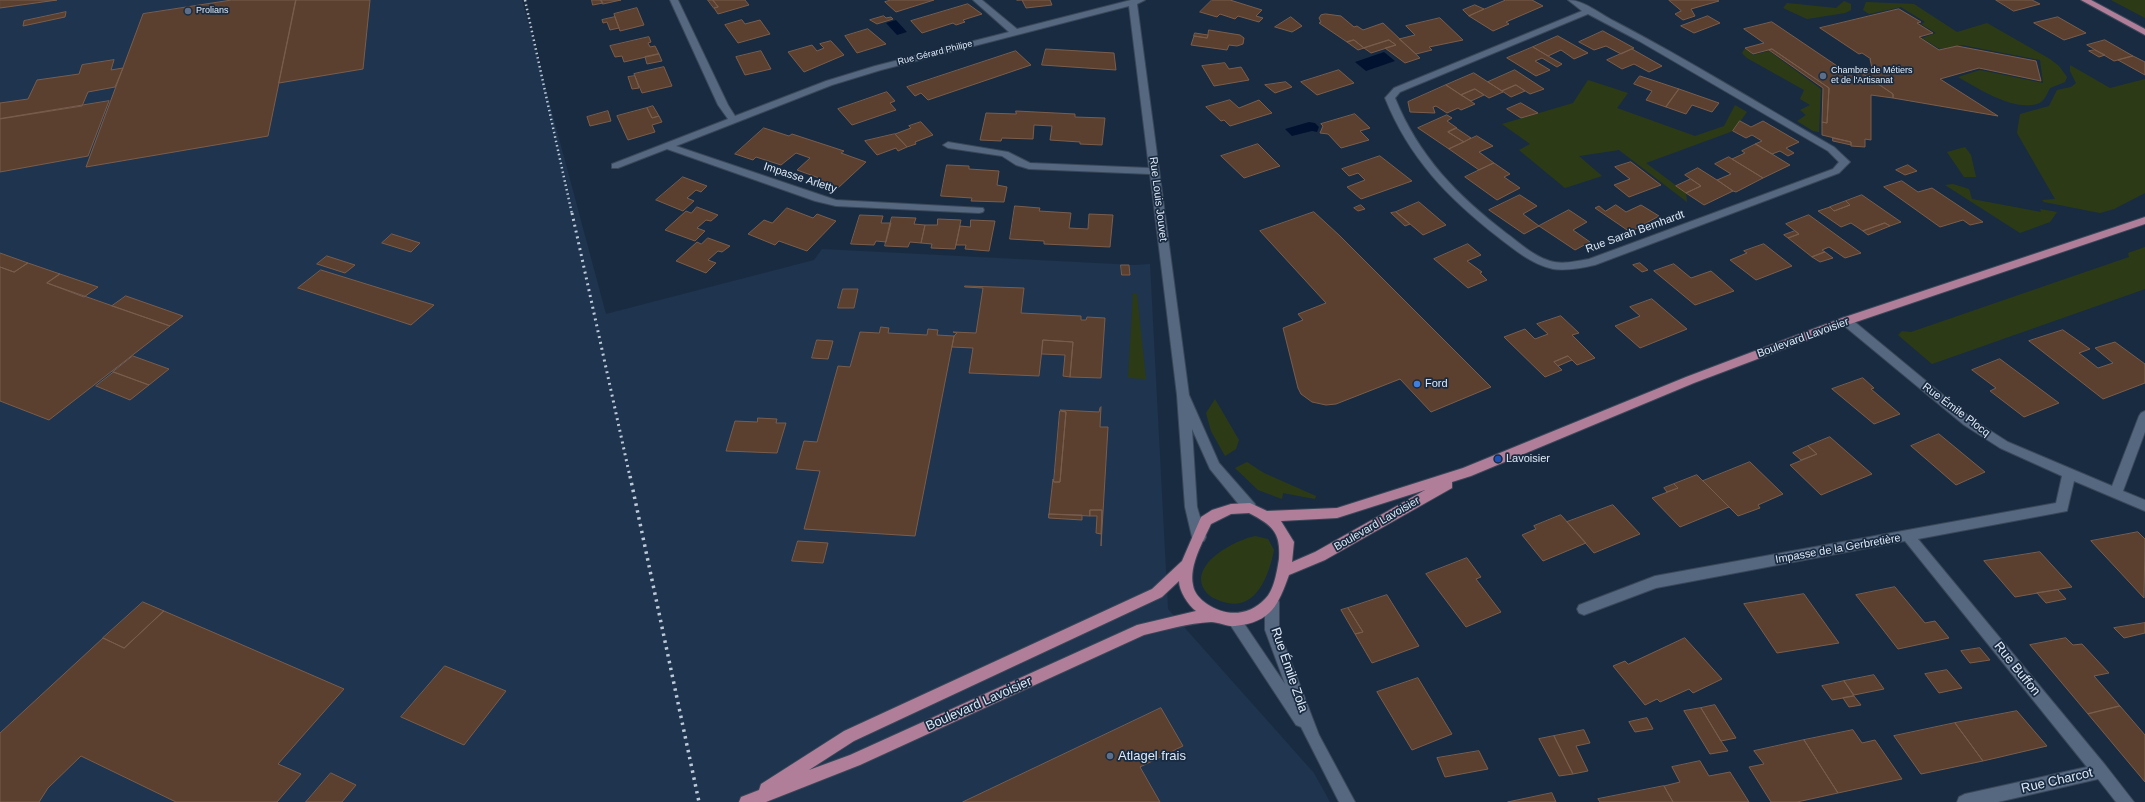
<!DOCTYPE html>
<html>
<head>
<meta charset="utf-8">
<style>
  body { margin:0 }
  canvas { display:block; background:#192b40 }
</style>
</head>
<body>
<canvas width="2145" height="802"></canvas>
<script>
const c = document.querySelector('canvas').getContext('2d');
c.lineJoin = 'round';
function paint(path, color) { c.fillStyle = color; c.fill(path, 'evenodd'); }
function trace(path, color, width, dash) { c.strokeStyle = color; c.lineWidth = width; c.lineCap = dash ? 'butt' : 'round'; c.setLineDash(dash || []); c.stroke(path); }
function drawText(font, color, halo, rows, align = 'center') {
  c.font = font + ' Helvetica,sans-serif'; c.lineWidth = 3.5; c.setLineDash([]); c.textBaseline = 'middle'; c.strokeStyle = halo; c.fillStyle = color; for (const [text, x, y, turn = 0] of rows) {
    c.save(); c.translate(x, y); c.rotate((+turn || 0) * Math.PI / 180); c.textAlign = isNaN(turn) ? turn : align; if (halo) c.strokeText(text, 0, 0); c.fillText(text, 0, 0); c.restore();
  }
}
paint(new Path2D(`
  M0,0h522l84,314 208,-54 8,-11 313,16 15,-1 18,345 146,164 16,29h-1330z`), '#1e344f');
paint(new Path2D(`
  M2111,0h34v18z
  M1844,1l7,3v6l-6,3 -38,6 -24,-11 4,-5 49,5z
  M1866,2l48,2 43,28 30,-9 63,36 9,7 8,11 -2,5 -15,6c-3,6 -6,14 -13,16 -25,7 -59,-16 -79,-27l22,-7 63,13 -3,-23 -78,-15 -22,4 -18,-11 14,-5 -15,-9 4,-2 -24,-15 -32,7 -6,-4z
  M1745,48l8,7 16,-4 52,38 -2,43 -6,-1 -16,-10 9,-6 -6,-5 10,-5 -10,-6 4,-9 -57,-32 -5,-5z
  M2070,65l40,23 35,-9v114l-31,16 -14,4 -56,-11 -2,-2 13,-1 -38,-66 3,-19 29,-8 8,-16 14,-3 5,-4 -6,-12z
  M1588,80l40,13 -11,15 78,28 29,-10 11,-21 12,7 -14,19 -87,32 40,30 1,9 -68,-52 -40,6 23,20 -37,12 -46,-38 11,-6 -28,-20 71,-21z
  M1965,147l6,8 5,22h-12l-17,-25z
  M1953,184l16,5 3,10 69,13 -1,-3 17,3 -7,10 -30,11 -75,-48z
  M2145,247v42l-213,75 -34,-29 4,-4 9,1 218,-75 -1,-4z
  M1133,293l4,1 9,85 -18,-1z
  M1215,399l24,41 -3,9 -11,7 -14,-25 -5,-18z
  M1247,462l17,11 52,23 -1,3 -32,-6 -1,6 -24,-9 -23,-22z
  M1255,536l13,3 6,11c-5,25 -18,62 -50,52 -8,-2 -16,-6 -20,-13 -14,-26 32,-49 51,-53z`), '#2c3b16');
paint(new Path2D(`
  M896,20l11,12 -10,3 -11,-12z
  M1384,52l11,9 -29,10 -11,-9z
  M1309,122l6,1 4,4 -2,5 -5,-1 -20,5 -7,-7z`), '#001230');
const building = new Path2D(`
  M0,0h57l-57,8z
  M232,0h64l-28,136 -182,31 57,-153z
  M296,0h74l-7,69 -84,14z
  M592,0h9l2,3 -10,2z
  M601,0h20l-18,4z
  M708,0h5l5,7 -4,1z
  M713,0h32l4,5 -31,9 -4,-6 4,-1z
  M891,0h43l-38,12 -11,-10z
  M1017,0h33l2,5 -26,3 -4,-8z
  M1212,0h18l32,10 -6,6 7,2 -4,4 -21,-6 -3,3 -15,-5 -3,3 -17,-5z
  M1506,0h26l11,6 -37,16 3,2 -16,7 -24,-15z
  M1669,0h48l2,1 -28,8 4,7 -12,4 -8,-6 6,-3z
  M1996,0h36l8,4 -26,7z
  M968,4l14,10 -19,6 2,2 -9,3 -3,-2 -31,10 -11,-12z
  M1475,5l9,4 -15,7 -6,-6z
  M637,8l7,17 -24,6 -6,-17z
  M1899,9l22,13 -4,1 16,10 -14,4 20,13 18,-4 79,15 5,20 -62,-13 -39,11 58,37 -105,-18v-4l-34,-23 13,-3 -2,-9h1l-9,-6 -3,1 -39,-26z
  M66,12l-1,5 -42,9 1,-5z
  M1326,14l15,2 13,11 3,-1 6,4 20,-7 37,35 -15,5 -20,-15 11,-3 -7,-5 -25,8 -10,-8 -7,2 -28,-19 2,-1 -2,-4 2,-3z
  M884,16l2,2 5,-1 2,2 -16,5 -7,-4z
  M1708,16l12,7 -26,10 -13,-7z
  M615,17l4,11 -9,2 -3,-8 -4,1 -1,-3z
  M1291,17l11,9 -10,6 -17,-5z
  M2058,17l28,16 -22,7 -30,-17z
  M1440,18l23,22 -34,7 3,3 -16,4 -17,-15 16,-4 -9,-9z
  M742,20l3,4 15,-4 10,14 -32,9 -13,-18z
  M1772,22l77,52 10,-3 34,23v4l-22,-3v45l-6,-1v8l-14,-1v-4l-29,-7v-13l5,1 2,-35 -57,-39 -19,5 -8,-6 19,-5 -20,-14z
  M868,29l18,15 -29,9 -12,-17z
  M1209,30l31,5 4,3 -1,6 -6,2 -8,-1 -2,5 -36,-5 3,-9 13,2z
  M1603,31l31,17 -13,6 -15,-8 -12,4 -15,-8z
  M1195,33l13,2 -1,3 -13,-2z
  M1558,36l30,17 -14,6 -13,-9 -13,6 -15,-9z
  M649,37l2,5 -3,1 2,4 5,-1 4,8 -35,8 -2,-6 -7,1 -5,-11z
  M1354,40l10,8 -6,2 -11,-8z
  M1389,40l7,5 -25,8 -7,-5z
  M2105,40l28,16 -19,5 -27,-16z
  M831,41l13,14 -40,17 -16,-20 24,-7 5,6 7,-3 -4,-4z
  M1533,47l15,9 14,8 -5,3 -15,-9 -7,3 15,9 -14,6 -29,-18z
  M1046,49l68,4 2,17 -74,-5z
  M1632,49l30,17 -13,6 -15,-8 -12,5 -15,-9z
  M1772,49l57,39 -2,35 -5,-1 1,-34 -54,-38z
  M2095,50l10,5 -6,2 -10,-6z
  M761,51l10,18 -26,6 -9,-18z
  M1016,51l15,14 -103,35 -7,-7 -6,3 -8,-9z
  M659,54l3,7 -15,3 -2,-7z
  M2133,56l12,6v13l-27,-15z
  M114,60l-3,10 12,-2 -8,19 -27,5 -6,14 -82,13v-16l28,-4 9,-19 42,-6 3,-9z
  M1225,63l4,6 12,-2 8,13 -35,6 -12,-20z
  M664,67l8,19 -30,7 -8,-19z
  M1339,70l15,13 -37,12 -16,-13z
  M1515,70l29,19 -14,5 -14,-9 -14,6 -14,-9z
  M1474,73l28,18 1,1 -14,6 -14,-9 -14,6 -15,-10z
  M635,76l4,12 -7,1 -4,-12z
  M1640,76l39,13 -13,18 -20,-7 6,-9 -18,-7z
  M1286,82l6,5 -17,6 -10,-8z
  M1446,85l29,19 -14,6 -3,-2 -11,5 -11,-7 -3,1 2,6 -25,-1 -2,-10z
  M1516,85l9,6 -14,6 -9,-6z
  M1475,89l9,6 -13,6 -10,-6z
  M1679,89l40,14 -7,9 -20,-7 -6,9 -20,-7z
  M887,92l8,9 -5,2 6,7 -44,15 -14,-16z
  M1230,100l9,8 20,-8 13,13 -42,13 -6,-6 -3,1 -15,-14z
  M109,101l-21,55 -88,16v-53z
  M1521,103l17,10 -17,5 -14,-9z
  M653,106l6,10 -7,2 -5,-10z
  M647,108l5,10 7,-2 3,6 -10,3 3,7 -27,8 -11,-24z
  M608,111l3,10 -21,5 -3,-9z
  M1016,111l59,3v3l30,1 -3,27 -22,-1v-2l-30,-2 2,-14 -18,-1 -1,14 -31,-1 -1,3 -21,-1 6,-27 30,1z
  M1355,114l15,14 -10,3 9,9 -28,8 -13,-14 -8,-1 3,-7 -2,-2z
  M1447,115l5,3 -5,3 10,7 -9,4 16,10 -15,7 -31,-21z
  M1740,121l11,6 12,-6 36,21 -13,6 8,5 -6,3 -8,-5 -8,3 -17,-10 7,-3 -10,-6 -6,3 -13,-7z
  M921,122l12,13 -18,7 1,2 -9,3 -12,-13 16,-6 -2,-2z
  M764,128l25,8 3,-2 52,17 -3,2 25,9 -28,26 -18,-6 2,-3 -25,-9 13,-12 -14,-5 -15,12 -25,-8 -3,3 -18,-6z
  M1456,128l15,10 -7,4 -16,-10z
  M895,134l12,13 -9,4 -2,-3 -19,7 -12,-14z
  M1477,136l16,10 -14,6 15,11 -15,7 -30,-21z
  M1833,138l18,4v3l-18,-4z
  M1258,144l22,22 -36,12 -23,-22z
  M1756,144l16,10 18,11 -27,13 -31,-19 13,-6 -3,-2z
  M1380,156l32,25 -51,18 -14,-12 18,-7 -7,-7 -9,3 -7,-7z
  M1729,157l3,2 31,19 -27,14 -3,-1 -16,-11 14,-6 -16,-10z
  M1631,162l30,23 -32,12 -15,-12 16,-6 -15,-12z
  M1494,163l16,11 -6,3 16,11 -23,12 -32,-23z
  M947,165l22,1v3l30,2 -2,14 10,2 -3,15 -33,-1 1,-3 -31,-2z
  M1908,165l9,6 -12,4 -9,-5z
  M1698,168l19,12 16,11 -29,14 -18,-12 15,-7 -16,-11z
  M683,177l24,9 -6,6 -5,-2 -9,8 7,3 -11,10 -27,-11z
  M1691,179l10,7 -15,7 -10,-7z
  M1902,181l16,11 14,-4 51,34 -13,3 -7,-5 -23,7 -56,-40z
  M1520,195l17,11 -14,8 16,12 -15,8 -35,-24z
  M1862,195l39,27 -11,4 -5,-3 -22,8 -12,-8 -10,4 -23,-16 12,-4 4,4 16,-6 -4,-4z
  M1846,201l4,4 -16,6 -4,-4z
  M1419,202l27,23 -23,10 -27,-23z
  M1361,205l4,4 -7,2 -4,-3z
  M1616,205l10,7 15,-7 18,11 -29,16 -35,-24 4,-2 6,5z
  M1015,206l25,2 -1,3 32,2 -2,15 19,1 1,-15 24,1 -3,32 -66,-3v-3l-34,-2z
  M697,207l21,8 -7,6 -5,-1 -9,8 8,3 -10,10 -30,-11 21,-19 5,2z
  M787,208l26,10 4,-4 19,7 -29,30 -28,-10 -4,4 -27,-11 16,-14 8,3z
  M1569,210l18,12 -14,8 17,12 -15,8 -36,-24z
  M1314,212l26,24 151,151 -60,25 -31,-33 -64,25 -10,1 -14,-3 -11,-8 -3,-6 -15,-60 20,-8 -5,-6 28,-11 -66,-72z
  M1396,212l14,12 -5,2 -14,-13z
  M860,215l23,1 -2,7h10l-5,19 -10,-1 -2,4 -23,-1z
  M1809,215l52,38 -16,5 -16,-11 -7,3 3,2 -13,5 -24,-19 11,-4 -13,-10z
  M892,217l24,1 -2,6 11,1 -4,18 -11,-1 -2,5 -23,-1z
  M938,219l23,1 -6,29 -24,-1 1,-4 -11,-1 4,-18h12z
  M971,220l24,1 -6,30 -24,-2 1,-4h-10l4,-19 10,1z
  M1885,223l5,3 -22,9 -5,-4z
  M1795,231l4,3 -11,4 -4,-3z
  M392,234l28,9 -9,9 -29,-9z
  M708,238l22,8 -8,6 -4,-1 -10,9 8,3 -10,10 -30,-12 21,-19 4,2z
  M1468,244l13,11 -14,6 15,11 -2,1 7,7 -19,8 -34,-29z
  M1764,244l28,22 -36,14 -26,-20 17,-7 -3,-2z
  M1825,252l8,6 -13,4 -8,-5z
  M0,253l28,10 -14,9 -14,-5z
  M327,256l28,9 -10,8 -28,-9z
  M28,263l32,11 -13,9 123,43 -121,94 -49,-19v-134l14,5z
  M1640,263l8,7 -6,2 -9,-7z
  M1674,264l17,14 20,-7 23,20 -39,14 -41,-34z
  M1121,265h8l1,10h-8z
  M321,270l113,35 -23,20 -113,-37z
  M60,274l38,13 -14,10 -37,-14z
  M965,286l59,2 -3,25 60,3v4h5l1,-3 18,1 -4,60 -31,-1 3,-35 -30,-2 -4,36 -70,-3 4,-25 -21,-1 2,-11 3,-3 -4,-1 23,1 7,-45 -18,-1z
  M843,289h15l-4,19h-16z
  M126,296l57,20 -13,10 -58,-20z
  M1652,299l35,30 -47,19 -25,-22 25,-10 -10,-9z
  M1561,316l18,17 -7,2 23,23 -18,7 -9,-9 -14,6 8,8 -17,7 -41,-40 21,-8 10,10 13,-5 -11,-10z
  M881,327l8,1 -1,5 39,2 1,-6 10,1 -1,5 17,1 -39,200 -111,-7 16,-58 -24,-2 8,-28 13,1 21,-76 12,1 10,-35 19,1z
  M2063,330l27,19 -11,4 19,15 15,-5 -18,-15 20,-6 30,22v19l-42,16 -74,-58z
  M817,340l16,1 -5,18 -16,-1z
  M1043,340l30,2 -3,35 -7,-1 2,-21 -23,-1z
  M133,356l36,13 -20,16 -36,-13z
  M1568,356l4,4 -14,6 -4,-4z
  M2000,359l59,44 -35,14 -34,-26 6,-3 -24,-18z
  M114,372l35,13 -19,15 -34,-14z
  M1863,378l11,10 -3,1 29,25 -26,10 -42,-35z
  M1101,407l-1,20h8l-7,119 1,-36h-12v6l-41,-2 4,-35 1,3h6l6,-70 -6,-2 39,2 1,-4z
  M1060,411l6,1 -6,70h-6z
  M758,418l19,1 -1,4h10l-9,30 -51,-2 9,-30 22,1z
  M1939,434l46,38 -29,13 -45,-39z
  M1830,437l42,37 -51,21 -31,-30 27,-11 -9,-8z
  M1808,446l9,8 -16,6 -8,-7z
  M1750,462l33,32 -25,11 2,3 -22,8 -35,-35z
  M1697,475l32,32 -49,20 -28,-29 26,-10 -4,-4z
  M1674,484l4,4 -11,4 -3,-4z
  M1613,505l27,29 -46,19 -27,-31z
  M1090,510h12l-1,24 -5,-1 1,-17h-7z
  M1049,514l33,1v5l-33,-2z
  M1561,515l25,28 -43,18 -21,-26 14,-6 -2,-3z
  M2138,532l7,7 -1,59 -53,-57z
  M798,541l30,2 -5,20 -31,-2z
  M2040,552l32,35 -57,10 -31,-36z
  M1467,558l14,19 -5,2 25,33 -35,15 -40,-53z
  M1895,587l30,36 10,-2 14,17 -51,11 -42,-54z
  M2058,590l8,9 -20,4 -9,-10z
  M1804,594l35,49 -62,10 -33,-49z
  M1387,595l32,51 -47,17 -17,-29 8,-2 -15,-24z
  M143,602l21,9 -40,37 -21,-10z
  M1348,608l15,24 -8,2 -14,-24z
  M164,611l180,78 -66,75 23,10 -24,28h-101l-95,-46 -33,32 -9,14h-39v-69l103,-95 21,10z
  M2145,623v10l-21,5 -10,-10z
  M1685,638l37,41 -29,14 -4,-4 -29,13 -3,-3 -12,6 -32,-39 12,-5 3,3z
  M2066,638l7,7 9,-1 27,29 -15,3 26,30 -32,8 -58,-69z
  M1980,648l10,12 -20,3 -9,-12z
  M445,666l61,25 -42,54 -63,-28z
  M1947,670l15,18 -23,5 -14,-19z
  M1874,675l10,14 -30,6 -10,-14z
  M1418,678l34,56 -40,16 -35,-58z
  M1844,681l10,15 -22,4 -10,-14z
  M1854,696l7,9 -12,2 -6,-9z
  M1715,705l21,33 -15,3 -20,-33z
  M2120,706l25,29v47l-57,-68z
  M1161,708l22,38 -43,21 20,35h-197z
  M1701,708l20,33 7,10 -18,3 -26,-43z
  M2017,711l30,35 -64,15 -28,-38z
  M1647,718l6,11 -18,3 -6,-10z
  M1955,723l28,38 -62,13 -27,-38z
  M1584,730l6,13 -14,3 12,25 -15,3 -19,-38z
  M1853,730l9,13 13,-3 27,39 -64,14 -34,-53z
  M1554,736l19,38 -14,2 -20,-37z
  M1804,740l34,53 -41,9h-26l-22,-35 15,-3 -10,-13z
  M1479,751l9,18 -43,8 -8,-19z
  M1700,761l9,15 21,-4 19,30h-76l-9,-16 16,-4 -8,-15z
  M331,773l25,12 -14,17h-36z
  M1664,786l9,16h-73l-2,-3z
  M1552,793l4,9h-48z`);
paint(building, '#5b4030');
trace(building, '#795d4c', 1);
const minor = new Path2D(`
  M670,0h8l50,105 7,11 91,-35 49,-15 134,-34 -36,-32h9l35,29 114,-29h14l-8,4 52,391 30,68 36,41 1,4 -1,4 -5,1 -5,-1 -35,-43 -18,-40 5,78 9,30 -2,4 -5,1 -5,-1 -2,-4 -7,-30 -8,-112 -27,-221 -121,-5 -13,-4 -14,-9 -54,-8 -5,-3 5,-3 60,10 22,11 119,5 -20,-162 -248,64 -49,15 -156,61 160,54 147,8 1,2 -1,2 -4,1 -143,-7 -21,-5 -148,-52 -49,19h-6v-4l116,-45 -10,-14z
  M1568,0c16,0 32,14 46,21 75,39 147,84 220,126l16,15 -11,11 -244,92c-13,3 -29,6 -42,4 -22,-5 -38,-19 -55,-32 -50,-39 -89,-79 -113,-139l9,-10 188,-77zM1588,14l51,27 189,110 11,11 -6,7 -244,90c-13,2 -26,6 -39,2 -17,-5 -30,-18 -44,-28 -49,-38 -87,-76 -111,-135l5,-6z
  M1846,317l4,1 122,101 36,23 104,44 27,-70 2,-3 4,-2v21l-22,59 22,9v11l-71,-30 -7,30 -149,28 188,227 28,36h-18l-18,-23 -100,23h-41l2,-5 6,-3 122,-27 -182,-226 -249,47 -72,27 -5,-2 -2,-4 2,-4 76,-29 401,-73 6,-27 -62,-28 -36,-23 -122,-101 -2,-3 2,-3z
  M1272,596l5,2 2,4v28l12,32 28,73 36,67h-16l-38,-75 -5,-2 -69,-105 2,-4 5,-2 5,2 46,68 -20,-54v-28l2,-4z`);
const major = new Path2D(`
  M2081,0h10l54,29v6z
  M2145,217v7l-295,100 -156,59 -223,93 -19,6v6l-127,72 -36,15c-11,30 -17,47 -54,51 -8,1 -16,-4 -24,-4 -23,1 -45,8 -67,13l-284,130 -94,37h-27l2,-5 18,-7 2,-6 83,-53 308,-142 30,-28 19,-44 11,-7 19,-6 19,-1 17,8 70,-3 126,-40 223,-91 156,-59zM1425,490l-110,62 -23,10 2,-20 -13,-21 56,-3zM1249,513c23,12 32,19 30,46 -2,12 -5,32 -14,40 -16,17 -39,18 -58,5 -6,-4 -13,-11 -14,-19 -4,-20 10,-43 18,-61l20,-10zM1179,581c0,10 9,24 17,30l-59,14 -287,130 -41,15 45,-29 308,-144z`);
trace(minor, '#394758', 2);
trace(major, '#394758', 2);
paint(minor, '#556880');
paint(major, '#b07e99');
trace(new Path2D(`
  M525,0l47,214`), '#bcc9d8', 2.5, [1.5, 3]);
trace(new Path2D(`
  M572,213l58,264`), '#bcc9d8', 3, [2, 4]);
trace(new Path2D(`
  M630,476l69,326`), '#bcc9d8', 3.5, [2.5, 4.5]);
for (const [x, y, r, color] of [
  [188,11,4,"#5c6f8a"],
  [1823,76,4,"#5c6f8a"],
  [1417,384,4,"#3f7fe0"],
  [1498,459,4,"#1a4fb4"],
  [1110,756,4,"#5c6f8a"]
]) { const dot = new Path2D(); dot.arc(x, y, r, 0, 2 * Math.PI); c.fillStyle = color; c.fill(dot); trace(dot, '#192b40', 1.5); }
drawText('9px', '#dfeaf8', '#192b40', [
  ["Prolians",196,11],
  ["Chambre de Métiers",1831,71],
  ["et de l'Artisanat",1831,81]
], 'left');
drawText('9px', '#dfeaf8', '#192b40', [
  ["Rue Gérard Philipe",935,53,-14]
]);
drawText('11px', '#dfeaf8', '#192b40', [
  ["Impasse Arletty",800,178,18],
  ["Rue Louis Jouvet",1158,199,83],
  ["Rue Sarah Bernhardt",1635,232,-20],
  ["Boulevard Lavoisier",1803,338,-20],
  ["Rue Émile Plocq",1956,410,37],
  ["Boulevard Lavoisier",1377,524,-30],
  ["Impasse de la Gerbretière",1838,549,-10]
]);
drawText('11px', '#dfeaf8', '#192b40', [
  ["Ford",1425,384],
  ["Lavoisier",1506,459]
], 'left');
drawText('13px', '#dfeaf8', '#192b40', [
  ["Rue Buffon",2017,669,51],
  ["Rue Émile Zola",1289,670,71],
  ["Boulevard Lavoisier",979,704,-24],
  ["Rue Charcot",2057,781,-13]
]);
drawText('13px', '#dfeaf8', '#192b40', [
  ["Atlagel frais",1118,756]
], 'left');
</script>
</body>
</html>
